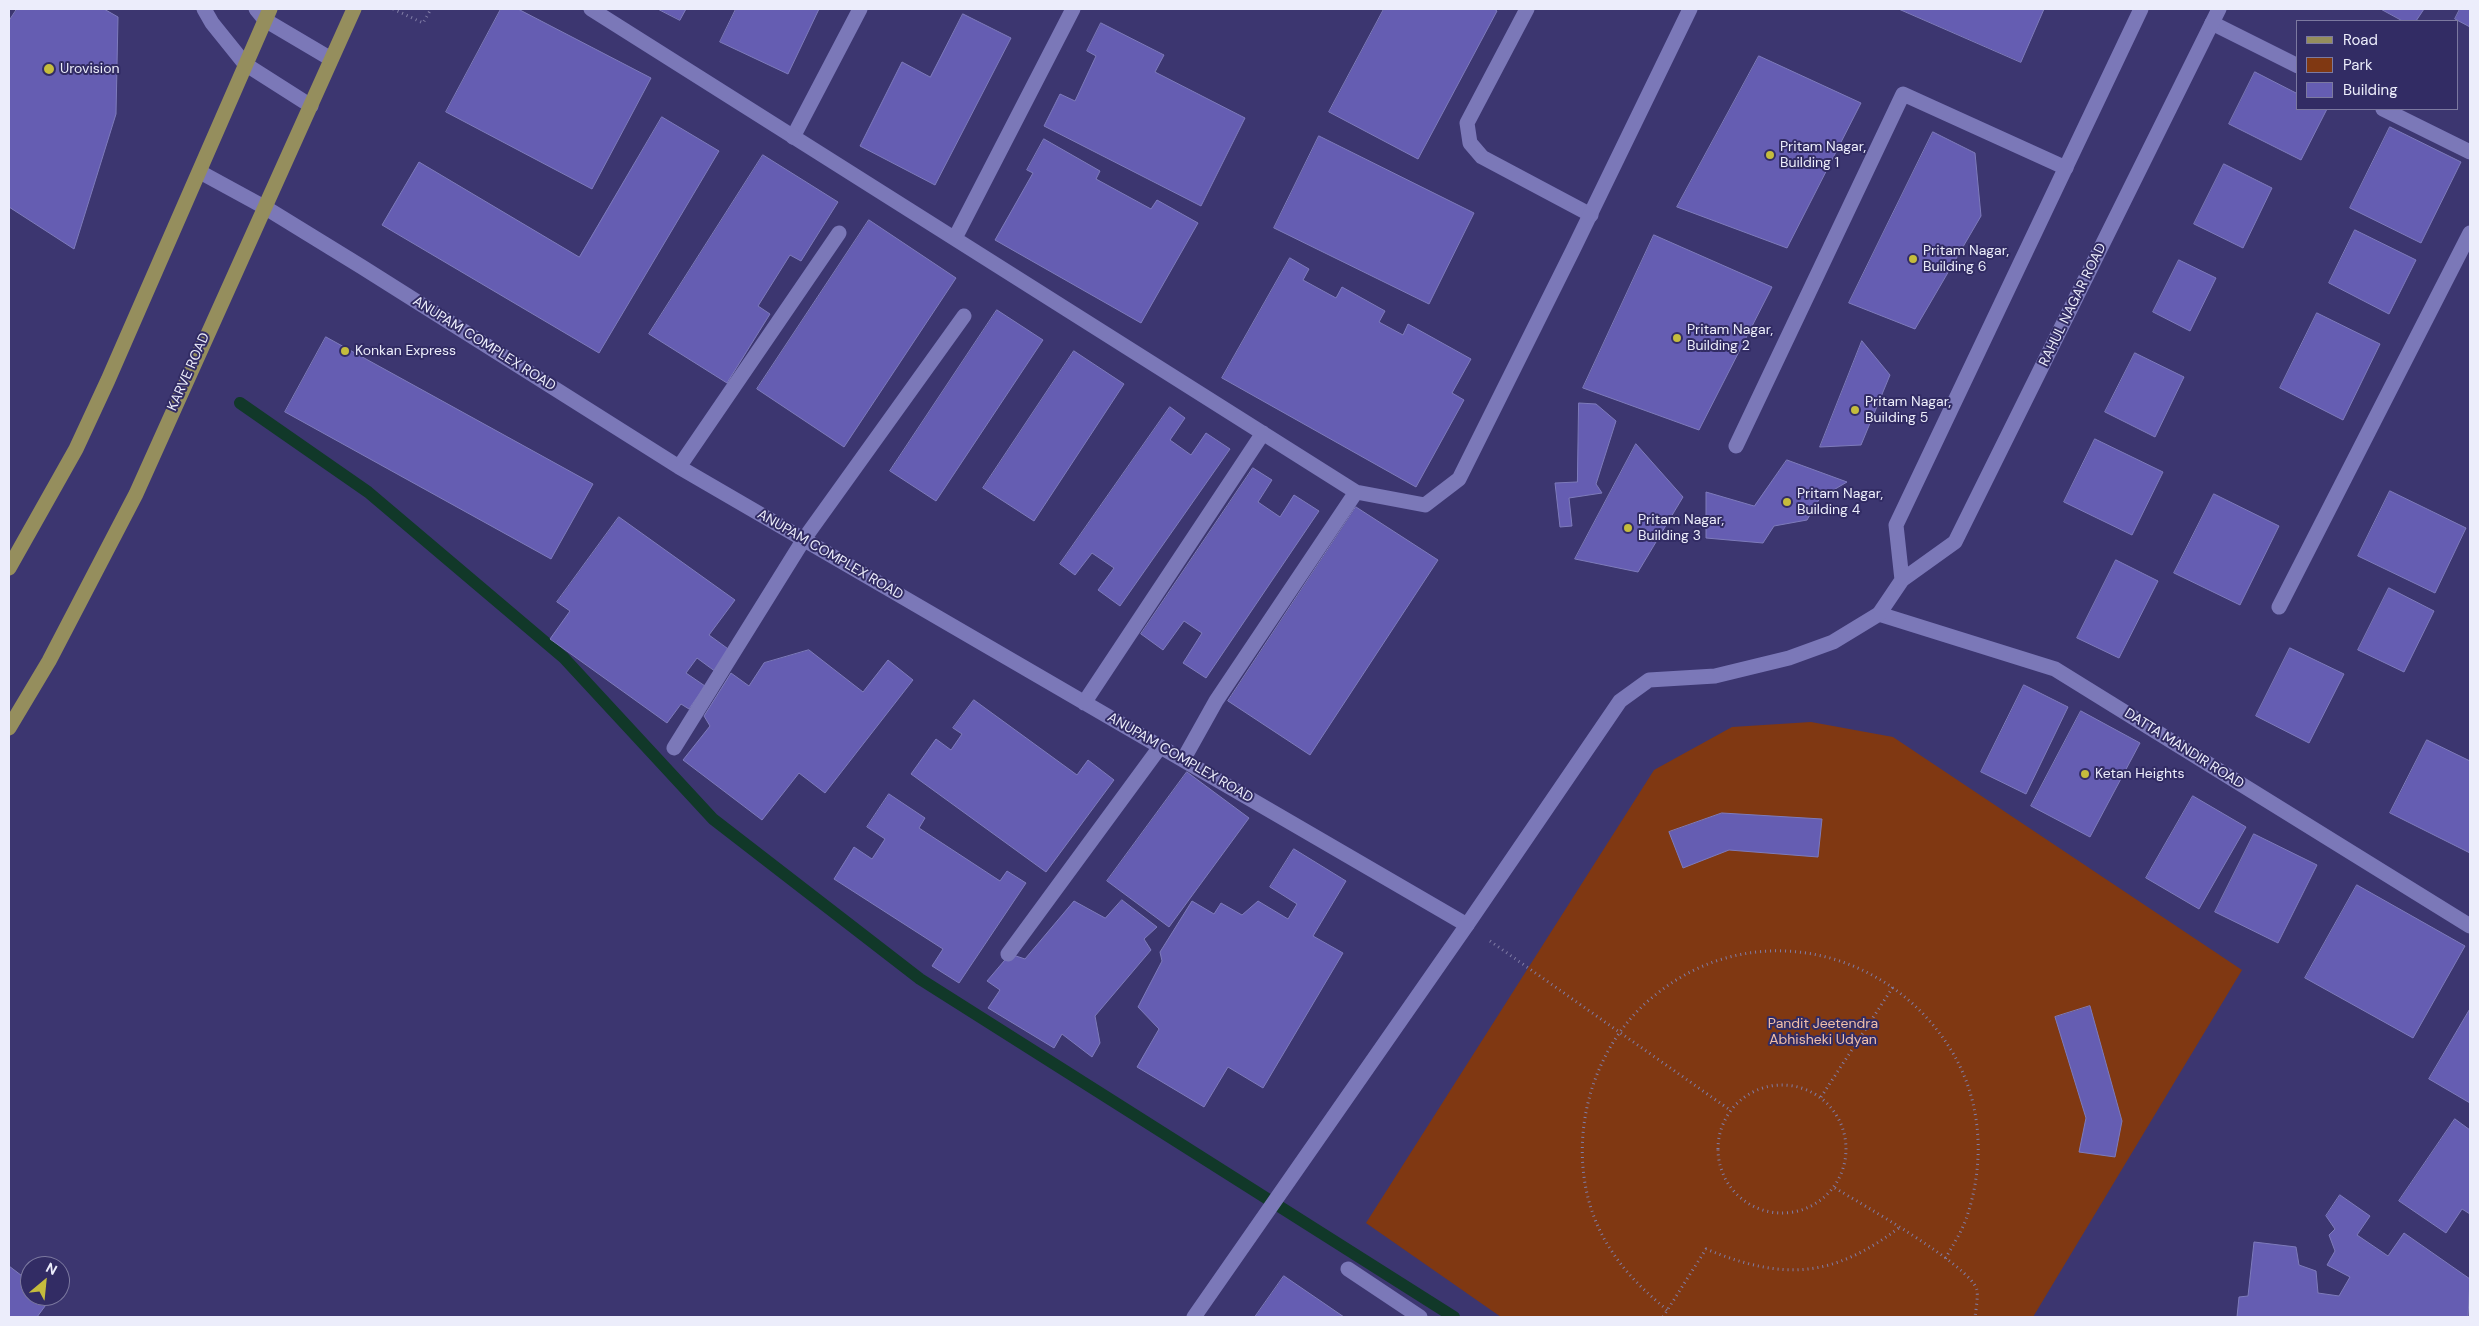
<!DOCTYPE html>
<html>
<head>
<meta charset="utf-8">
<style>
  body { margin:0 }
  #map { position:relative; width:2479px; height:1326px; overflow:hidden; background:#3c3670; font-family:"DM Sans",sans-serif }
  canvas { display:block }
  .frame { position:absolute; inset:0; border:10px solid #ecedfb; pointer-events:none }
  .legend { position:absolute; left:2296px; top:20px; width:162px; height:90px; box-sizing:border-box; background:#322c64; border:1px solid #7c79a0; margin:0; padding:6px 9px; list-style:none; font-size:15px; color:#ecedfb }
  .legend li { display:flex; align-items:center; gap:10px; height:25px }
  .legend b { width:25px; border:1px solid #7c79a0 }
  .north { position:absolute; left:20px; top:1256px; width:50px; height:50px; box-sizing:border-box; background:#322c64; border:1px solid #7c79a0; border-radius:50%; rotate:28deg; font-size:14px; font-weight:700; line-height:20px; text-align:center; color:#ecedfb }
  .north::after { content:''; display:block; margin:auto; width:18px; height:22px; background:#c5bc3d; clip-path:polygon(50% 0,100% 100%,50% 72%,0 100%) }
</style>
</head>
<body>
<div id="map">
<canvas width="2479" height="1326"></canvas>
<div class="frame"></div>
<ul class="legend">
<li><b style="height:6px;background:#958e5d"></b>Road</li>
<li><b style="height:14px;background:#803812"></b>Park</li>
<li><b style="height:14px;background:#655db2"></b>Building</li>
</ul>
<div class="north">N</div>
</div>
<script>
const c = document.querySelector('canvas').getContext('2d');
c.lineJoin = 'round';
function paint(path, color) { c.fillStyle = color; c.fill(path, 'evenodd'); }
function trace(path, color, width, dash) { c.strokeStyle = color; c.lineWidth = width; c.lineCap = dash ? 'butt' : 'round'; c.setLineDash(dash || []); c.stroke(path); }
function drawText(font, color, halo, rows, align = 'center') {
  c.font = font + ' "DM Sans",sans-serif'; c.lineWidth = 4; c.setLineDash([]); c.textBaseline = 'middle'; c.strokeStyle = halo; c.fillStyle = color; for (const [text, x, y, turn = 0] of rows) {
    c.save(); c.translate(x, y); c.rotate((+turn || 0) * Math.PI / 180); c.textAlign = isNaN(turn) ? turn : align; if (halo) c.strokeText(text, 0, 0); c.fillText(text, 0, 0); c.restore();
  }
}
paint(new Path2D(`
  M1811,722l82,15 349,233 -209,347h-532l-135,-94 288,-453 78,-43z`), '#803812');
trace(new Path2D(`
  M240,403l128,89 196,166 149,161 207,160 534,338`), '#113829', 12);
const building = new Path2D(`
  M17,9h87l14,8 -2,97 -42,135 -65,-42v-186z
  M501,9h17l133,69 -59,111 -146,-77z
  M658,9h28l-6,11z
  M736,9h83l-31,65 -68,-32z
  M1384,9h110l3,2 -79,148 -89,-47z
  M1899,9h145l-23,53z
  M2381,9h43l-8,12h-13z
  M2460,9h10v18l-15,-8z
  M963,14l48,24 -76,147 -75,-39 42,-84 28,15z
  M1101,23l63,32 -9,17 90,46 -44,88 -157,-80 16,-32 15,7 21,-45 -9,-5z
  M1759,56l102,47 -74,145 -110,-41z
  M2255,72l43,22v15h29l-26,51 -72,-36z
  M662,117l57,34 -120,202 -217,-128 37,-63 160,95z
  M2390,127l71,35 -40,81 -71,-35z
  M1933,132l42,21 6,63 -66,113 -66,-26z
  M1319,136l155,77 -45,91 -155,-76z
  M1044,139l56,32 -4,8 55,30 6,-9 41,23 -57,100 -146,-83 38,-67 -6,-3z
  M763,155l75,47 -37,59 -11,-6 -32,51 12,8 -43,69 -78,-49z
  M2224,164l48,24 -29,60 -49,-24z
  M869,220l87,58 -112,169 -87,-58z
  M2355,230l61,30 -27,54 -60,-31z
  M1654,235l118,52 -73,143 -116,-42z
  M1290,258l19,11 -6,11 33,18 6,-11 43,24 -6,11 24,13 5,-11 63,35 -19,34 12,7 -48,87 -194,-109z
  M2179,260l37,18 -26,53 -37,-19z
  M997,310l46,30 -107,161 -46,-30z
  M2317,313l63,31 -37,76 -63,-32z
  M326,337l267,147 -42,75 -266,-147z
  M1862,341l28,34 -29,70 -41,2z
  M1074,351l50,33 -90,137 -51,-33z
  M2135,353l49,24 -29,60 -50,-25z
  M1579,403l17,1 20,17 -20,63 6,9 -33,5 3,28 -12,1 -5,-44 22,-1z
  M1170,407l15,11 -15,22 21,15 15,-22 24,16 -110,157 -22,-16 16,-22 -22,-15 -17,22 -15,-11z
  M2095,439l68,33 -31,63 -68,-33z
  M1636,444l47,53 -45,75 -63,-13z
  M1787,460l60,22 -27,16 -13,22 -33,6 -11,17 -57,-5v-46l48,14z
  M1253,468l19,12 -14,22 22,15 14,-22 25,16 -113,167 -23,-15 19,-30 -18,-12 -21,29 -22,-16z
  M2390,491l76,37 -31,65 -77,-37z
  M2214,494l65,32 -39,79 -66,-32z
  M1356,507l82,53 -128,195 -82,-54z
  M619,517l116,83 -26,35 22,16 -15,21 -19,-14 -11,15 19,13 -16,23 -8,-5 -14,19 -117,-84 20,-28 -13,-9z
  M2116,560l42,21 -39,77 -42,-20z
  M2389,588l45,23 -30,61 -46,-22z
  M2290,648l54,26 -35,69 -53,-27z
  M809,650l54,42 25,-32 25,20 -88,113 -26,-20 -37,47 -79,-60 27,-34 -6,-10 27,-43 18,13 15,-23z
  M2024,685l44,22 -42,87 -45,-22z
  M974,700l103,75 11,-15 26,20 -68,92 -135,-98 25,-35 15,11 11,-16 -9,-6z
  M2081,711l59,32 -50,94 -59,-31z
  M2427,740l43,21v92l-80,-40z
  M1187,772l62,46 -80,109 -62,-46z
  M889,794l36,24 -6,10 81,53 7,-10 19,12 -67,100 -27,-17 11,-17 -109,-70 20,-32 18,12 13,-20 -18,-12z
  M2193,796l53,31 -47,82 -53,-31z
  M1722,813l100,6 -4,38 -89,-7 -46,18 -14,-36z
  M2254,834l63,31 -39,78 -63,-31z
  M1294,849l52,32 -33,55 30,17 -80,135 -35,-21 -24,40 -67,-40 22,-38 -21,-22 24,-46 -2,-9 32,-51 22,13 7,-11 21,12 16,-14 30,18 9,-15 -27,-17z
  M2357,885l108,61 -52,92 -108,-60z
  M1122,900l35,27 -13,12 7,11 -56,66 5,27 -8,14 -30,-23 -8,14 -66,-40 12,-18 -13,-9 23,-27 15,5 49,-58 31,17z
  M2090,1006l32,115 -7,36 -36,-5 7,-34 -31,-101z
  M2470,1009v94l-41,-24z
  M2455,1119l15,11v84l-8,-5 -16,24 -47,-32z
  M2340,1195l30,21 -13,19 31,21 16,-23 66,46 -2,38h-231l2,-20 9,-1 6,-54 42,5 3,18 17,6 2,22 21,3 11,-19 -23,-12 8,-14 -6,-16 6,-6 -9,-13z
  M9,1266l21,16v14h18l3,2 -14,19h-28z
  M1284,1276l60,41h-89z`);
paint(building, '#655db2');
trace(building, '#7e7bbb', 1);
trace(new Path2D(`
  M393,9l30,14 8,-14
  M1490,941l240,169
  M1718 1149a64 64 0 1 1 128 0a64 64 0 1 1-128 0Z
  M1821,1097l72,-110
  M1835,1188c26,16 135,77 142,102 1,8 -1,19 -2,27
  M1667,1310c-20,-17 -39,-34 -54,-57 -55,-79 -33,-198 41,-257 98,-81 238,-48 300,59 29,51 31,112 11,167 -5,12 -13,25 -20,37
  M1663,1317l43,-68c77,32 127,29 194,-22`), '#817da6', 3, [1, 4]);
trace(new Path2D(`
  M1527,9l-60,114 3,20 12,14 109,58
  M793,137l67,-128
  M1736,446l167,-352 163,74
  M674,748l130,-209
  M1008,954l152,-207`), '#7b78b8', 15);
trace(new Path2D(`
  M591,9l765,483 69,13 34,-26 114,-229 117,-241
  M2212,23l86,43
  M2383,109l87,43
  M200,172l66,36 96,59 317,200 788,458
  M955,238l118,-229
  M679,467l160,-234
  M804,539l160,-223
  M2279,607l191,-374
  M1879,614l176,55 415,257
  M1084,703l179,-270
  M1183,760l33,-59 140,-209
  M1348,1269l72,48`), '#7b78b8', 15);
trace(new Path2D(`
  M204,9l8,14 33,41 66,42
  M256,9l9,11 66,39
  M1902,580l-6,-55 245,-516
  M1194,1317l273,-392 153,-224 29,-21 66,-4 74,-18 44,-16 46,-28 23,-34 53,-38 264,-533`), '#7b78b8', 15);
trace(new Path2D(`
  M9,568l67,-119 32,-69 162,-371
  M9,728l40,-67 87,-167 218,-485`), '#958e5d', 15);
for (const [x, y, r, color] of [
  [49,69,6,"#c5bc3d"],
  [1770,155,5,"#c5bc3d"],
  [1913,259,5,"#c5bc3d"],
  [1677,338,5,"#c5bc3d"],
  [345,351,5,"#c5bc3d"],
  [1855,410,5,"#c5bc3d"],
  [1787,502,5,"#c5bc3d"],
  [1628,528,5,"#c5bc3d"],
  [2085,774,5,"#c5bc3d"]
]) { const dot = new Path2D(); dot.arc(x, y, r, 0, 2 * Math.PI); c.fillStyle = color; c.fill(dot); trace(dot, '#322c64', 2); }
drawText('14px', '#ecedfb', '#322c64', [
  ["Urovision",60,69],
  ["Pritam Nagar,",1780,147],
  ["Building 1",1780,163],
  ["Pritam Nagar,",1923,251],
  ["Building 6",1923,267],
  ["Pritam Nagar,",1687,330],
  ["Building 2",1687,346],
  ["Konkan Express",355,351],
  ["Pritam Nagar,",1865,402],
  ["Building 5",1865,418],
  ["Pritam Nagar,",1797,494],
  ["Building 4",1797,510],
  ["Pritam Nagar,",1638,520],
  ["Building 3",1638,536],
  ["Ketan Heights",2095,774]
], 'left');
drawText('14px', '#ecedfb', '#322c64', [
  ["RAHUL NAGAR ROAD",2073,305,-64],
  ["ANUPAM COMPLEX ROAD",484,344,32],
  ["KARVE ROAD",189,372,-66],
  ["ANUPAM COMPLEX ROAD",830,555,30],
  ["DATTA MANDIR ROAD",2184,749,32],
  ["ANUPAM COMPLEX ROAD",1180,758,30]
]);
drawText('14px', '#f0bfa9', '#322c64', [
  ["Pandit Jeetendra",1823,1024],
  ["Abhisheki Udyan",1823,1040]
]);
</script>
</body>
</html>
